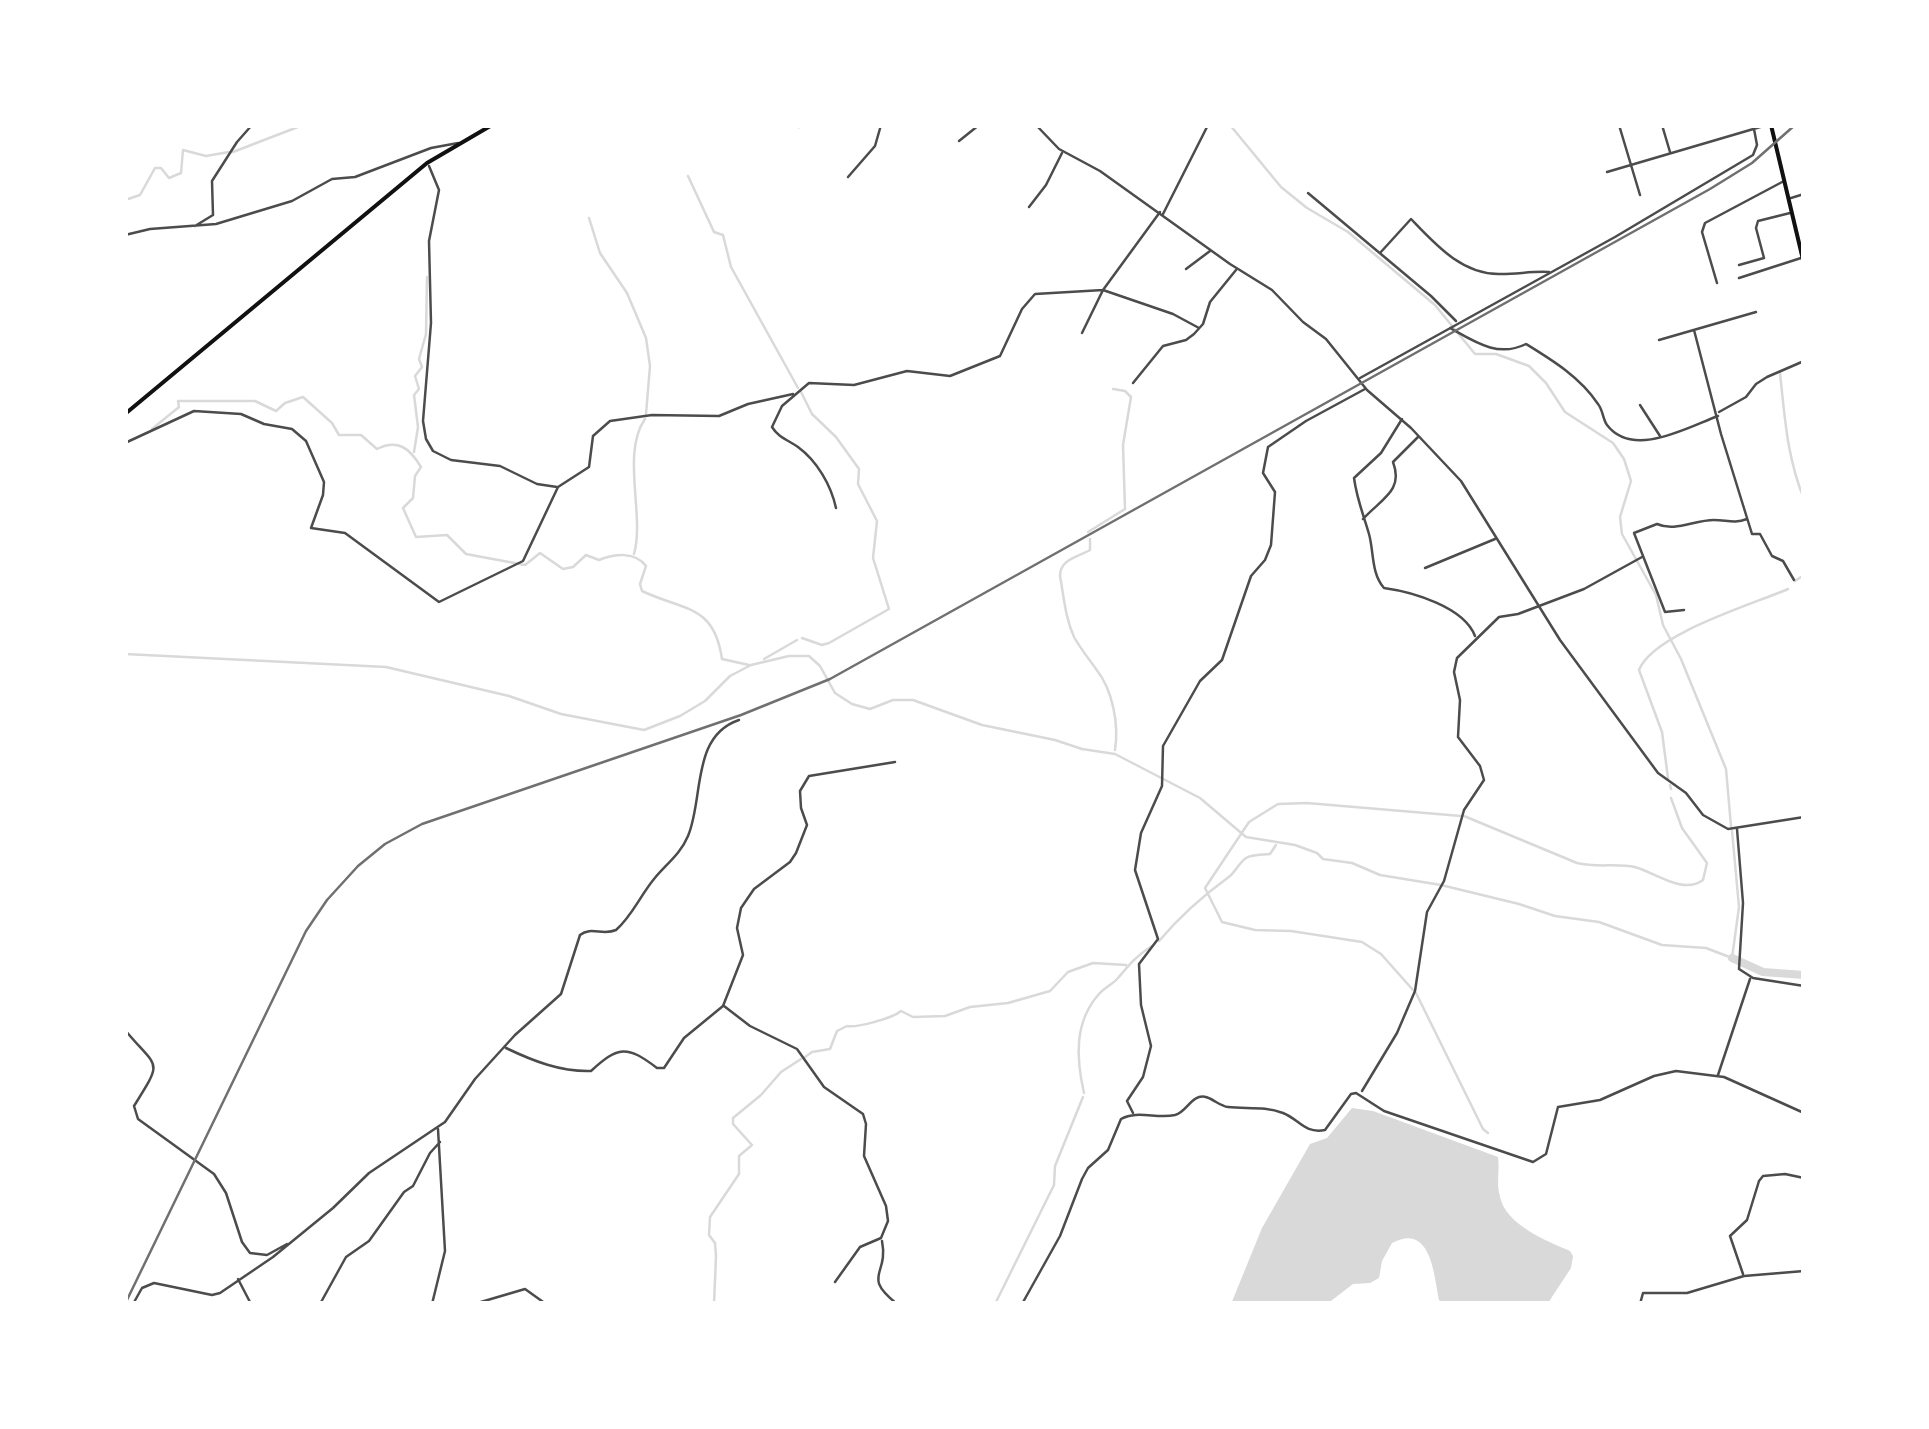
<!DOCTYPE html>
<html>
<head>
<meta charset="utf-8">
<style>
  body { margin:0 }
  #map { position:relative; width:1929px; height:1429px; overflow:hidden; background:#fff; font-family:Commissioner,sans-serif }
  canvas { display:block }
  .frame { position:absolute; inset:0; border:128px solid #fff; pointer-events:none }
</style>
</head>
<body>
<div id="map">
<canvas width="1929" height="1429"></canvas>
<div class="frame"></div>
</div>
<script>
const c = document.querySelector('canvas').getContext('2d');
c.lineJoin = 'round';
function paint(path, color) { c.fillStyle = color; c.fill(path, 'evenodd'); }
function trace(path, color, width, dash) { c.strokeStyle = color; c.lineWidth = width; c.lineCap = dash ? 'butt' : 'round'; c.setLineDash(dash || []); c.stroke(path); }
paint(new Path2D(`
  M1352,1108l21,3 125,46c2,13 -2,26 2,40 6,28 47,44 70,54l3,5 -2,12 -23,35 -105,1 -4,-4c-5,-25 -8,-78 -47,-57l-10,18 -3,17 -9,5 -17,1 -26,20h-96l31,-76 48,-84 17,-6z`), '#d9d9d9');
trace(new Path2D(`
  M1230,125l51,62 26,21 41,24 87,73 40,49h21l33,12 17,17 19,29 48,31 11,16 7,22 -11,36 2,17 34,61 7,30 18,34 45,110 5,57
  M233,152l70,-27
  M688,176l26,56 9,3 8,32 67,121
  M125,200l15,-5 15,-27h6l8,10 12,-5 2,-23 23,6 23,-4
  M589,218l11,35 27,40 19,45 4,28 -4,48
  M1780,373c5,46 7,84 24,126
  M801,392l11,22 24,23 23,32 -1,15 19,37 -4,37 16,51 -60,34 -7,2 -20,-7
  M152,429l27,-22 -1,-6h77l21,10 9,-8 18,-6 29,26 7,12h22l16,14c20,-10 32,-2 44,18l-6,9 -2,22 -10,10 13,29 31,-2 19,19 59,11 15,-12 23,16 10,-2 13,-12 13,5c15,-6 36,-9 47,6l-6,18 2,7c42,20 72,13 80,68l27,6
  M414,452l4,-25 -4,-32 5,-6 -4,-13 7,-9 -3,-8 7,-25 1,-57
  M1088,532l37,-23 -2,-64 8,-48 -6,-6 -12,-2
  M1090,539v11c-12,7 -30,9 -30,26 4,21 5,41 14,61 6,11 15,22 22,32 17,21 23,56 19,81
  M634,554c11,-38 -13,-101 11,-135
  M1795,581l9,-6
  M125,654l261,13 123,29 52,18 83,16 36,-14 25,-15 25,-25 21,-11 38,-9h20l11,10 15,27 17,11 18,5 23,-9h20l69,25 73,15 27,9 33,5 85,44 46,39 49,8 22,8 6,6 29,4 28,12 61,10 78,19 36,12 44,6 63,23 44,3 26,10 7,-51 -7,-76
  M764,659l33,-19
  M1668,778l-6,-46 -23,-62c14,-36 112,-65 149,-81
  M1670,785l1,4
  M1464,816l113,47c20,5 39,0 58,4 21,6 48,28 68,13l4,-17 -25,-35 -11,-30
  M1159,941c21,-25 45,-46 71,-65 6,-5 9,-13 16,-18 7,-4 16,-3 24,-4l6,-9
  M1413,990l-32,-36 -19,-12 -71,-11 -36,-1 -33,-8 -17,-34 44,-66 29,-18 29,-1 154,13
  M1416,993l67,136 5,4
  M805,1057l7,-5 18,-3 7,-18 10,-5c10,2 46,-8 54,-15l12,6 32,-1 25,-9 38,-4 42,-12 18,-19 25,-9 33,2
  M1084,1093c-8,-35 -10,-71 15,-99 6,-7 13,-9 19,-16 11,-13 19,-23 34,-32
  M714,1304l2,-48 -1,-13 -6,-8 1,-18 29,-43v-18l13,-11 -19,-21v-6l28,-23 20,-23 20,-13
  M995,1304l59,-119 1,-19 28,-69`), '#d9d9d9', 2.5);
trace(new Path2D(`
  M1732,958l31,14 41,3`), '#d9d9d9', 8);
trace(new Path2D(`
  M1619,125l21,70
  M1662,125l8,27
  M799,127l1,-2
  M959,141l20,-16
  M429,166l10,24 -10,51 2,82 -8,98 3,18 7,12 18,9 49,6 37,18 20,3
  M1607,172l160,-47
  M848,177l27,-31 6,-21
  M1308,193l123,103 25,25
  M1791,198l13,-4
  M1029,207l17,-22 16,-32
  M1163,214l45,-89
  M195,226l18,-11 -1,-34 25,-39 15,-17
  M125,235l25,-6 66,-5 76,-23 40,-22 23,-2 76,-29 27,-5
  M1380,253l31,-34c24,25 52,57 91,55 16,0 31,-3 47,-2
  M1739,265l25,-7 -8,-30 2,-7 32,-8
  M1186,269l24,-18
  M1739,278l62,-20
  M1717,283l-15,-51 3,-9 79,-42
  M1450,328c25,14 48,30 76,16 26,16 54,33 72,60 5,6 5,16 9,21 26,34 81,2 111,-9
  M1694,330l27,104 31,100h8l12,22 11,5 11,19
  M1082,333l21,-43 57,-78
  M1659,340l97,-28
  M1360,378l255,-141 138,-82 4,-10 -3,-16
  M1133,383l30,-37 23,-6 8,-6 9,-10 7,-22 26,-32
  M1640,405l20,31
  M1719,412l27,-15 10,-13 11,-7 37,-16
  M1402,419l-21,34 -27,25c3,22 9,35 15,56 5,18 2,39 15,54 29,4 80,19 91,48
  M125,443l69,-32 47,3 23,10 28,5 14,12 18,41 -1,13 -12,33 34,5 94,69 84,-41 35,-74 31,-20 4,-31 17,-15 42,-6 67,1 29,-12 45,-10
  M836,508c-5,-23 -19,-47 -38,-61 -10,-7 -20,-10 -26,-20l10,-21 27,-23 45,2 53,-14 43,5 50,-20 22,-47 13,-15 68,-4 70,24 26,14
  M1363,519c18,-20 41,-28 30,-57l25,-25
  M1425,568l70,-29
  M1684,610l-19,2 -31,-79 23,-9c18,8 37,-4 57,-4 13,0 20,4 33,-1
  M1737,829l6,74 -4,66 14,9 51,8
  M724,1006l26,20 47,23 27,38 39,27 3,10 -2,32 22,50 2,15 -7,17 -21,9 -25,35
  M125,1030c33,40 39,28 9,76l4,13 76,55 12,19 16,49 8,11 17,2 20,-11
  M506,1048c27,13 55,24 85,23 27,-25 36,-26 66,-3h7l20,-30 39,-32 20,-51 -6,-27 4,-20 13,-19 36,-27 6,-9 11,-28 -6,-17 -1,-17 9,-15 86,-14
  M1718,1075l32,-96
  M1362,1091l35,-58 18,-42 12,-79 17,-31 20,-71 20,-30 -4,-14 -22,-29 2,-37 -6,-28 3,-14 42,-41 19,-3 66,-25 58,-32
  M1133,1113l-6,-12 16,-24 8,-31 -10,-41 -2,-41 19,-25 -23,-69 6,-37 21,-47 1,-40 37,-65 22,-21 29,-84 14,-16 6,-15 4,-53 -12,-19 5,-26 38,-26 59,-32
  M882,1241c7,35 -21,34 15,63
  M1743,1274l-13,-38 17,-16 12,-39 4,-5 22,-2 19,4
  M238,1279l13,25
  M133,1304l9,-16 12,-5 58,12 8,-2 53,-36 60,-49 36,-35 76,-51 30,-43 40,-44 46,-41 19,-59c11,-9 23,1 36,-5 16,-14 24,-34 38,-51 12,-15 26,-24 34,-43 16,-38 3,-100 51,-116
  M320,1304l26,-47 23,-16 35,-49 9,-6 17,-33 10,-11
  M432,1304l13,-53 -7,-122
  M474,1304l51,-15 21,15
  M1022,1304l38,-68 22,-57 6,-11 20,-18 13,-31c16,-9 36,0 54,-4 11,-3 14,-15 24,-18 10,-3 19,9 29,10 19,2 37,-1 55,6 16,6 21,21 42,17l26,-36 5,-1 28,18 149,51 13,-8 12,-47 42,-7 54,-24 22,-5 48,6 80,36
  M1640,1304l3,-11h44l57,-17 60,-5`), '#4c4c4c', 2.5);
trace(new Path2D(`
  M1036,125l23,24 41,22 130,93 42,26 31,32 23,17 41,51 44,38 50,53 99,159 98,133 28,20 17,22 25,14 76,-12`), '#4c4c4c', 2.5);
trace(new Path2D(`
  M1771,125l33,139`), '#111', 4);
trace(new Path2D(`
  M125,414l302,-251 65,-38`), '#111', 4);
trace(new Path2D(`
  M125,1304l181,-373 21,-31 31,-34 27,-22 37,-20 319,-109 89,-36 880,-490 42,-26 43,-38`), '#707070', 2.5);
</script>
</body>
</html>
